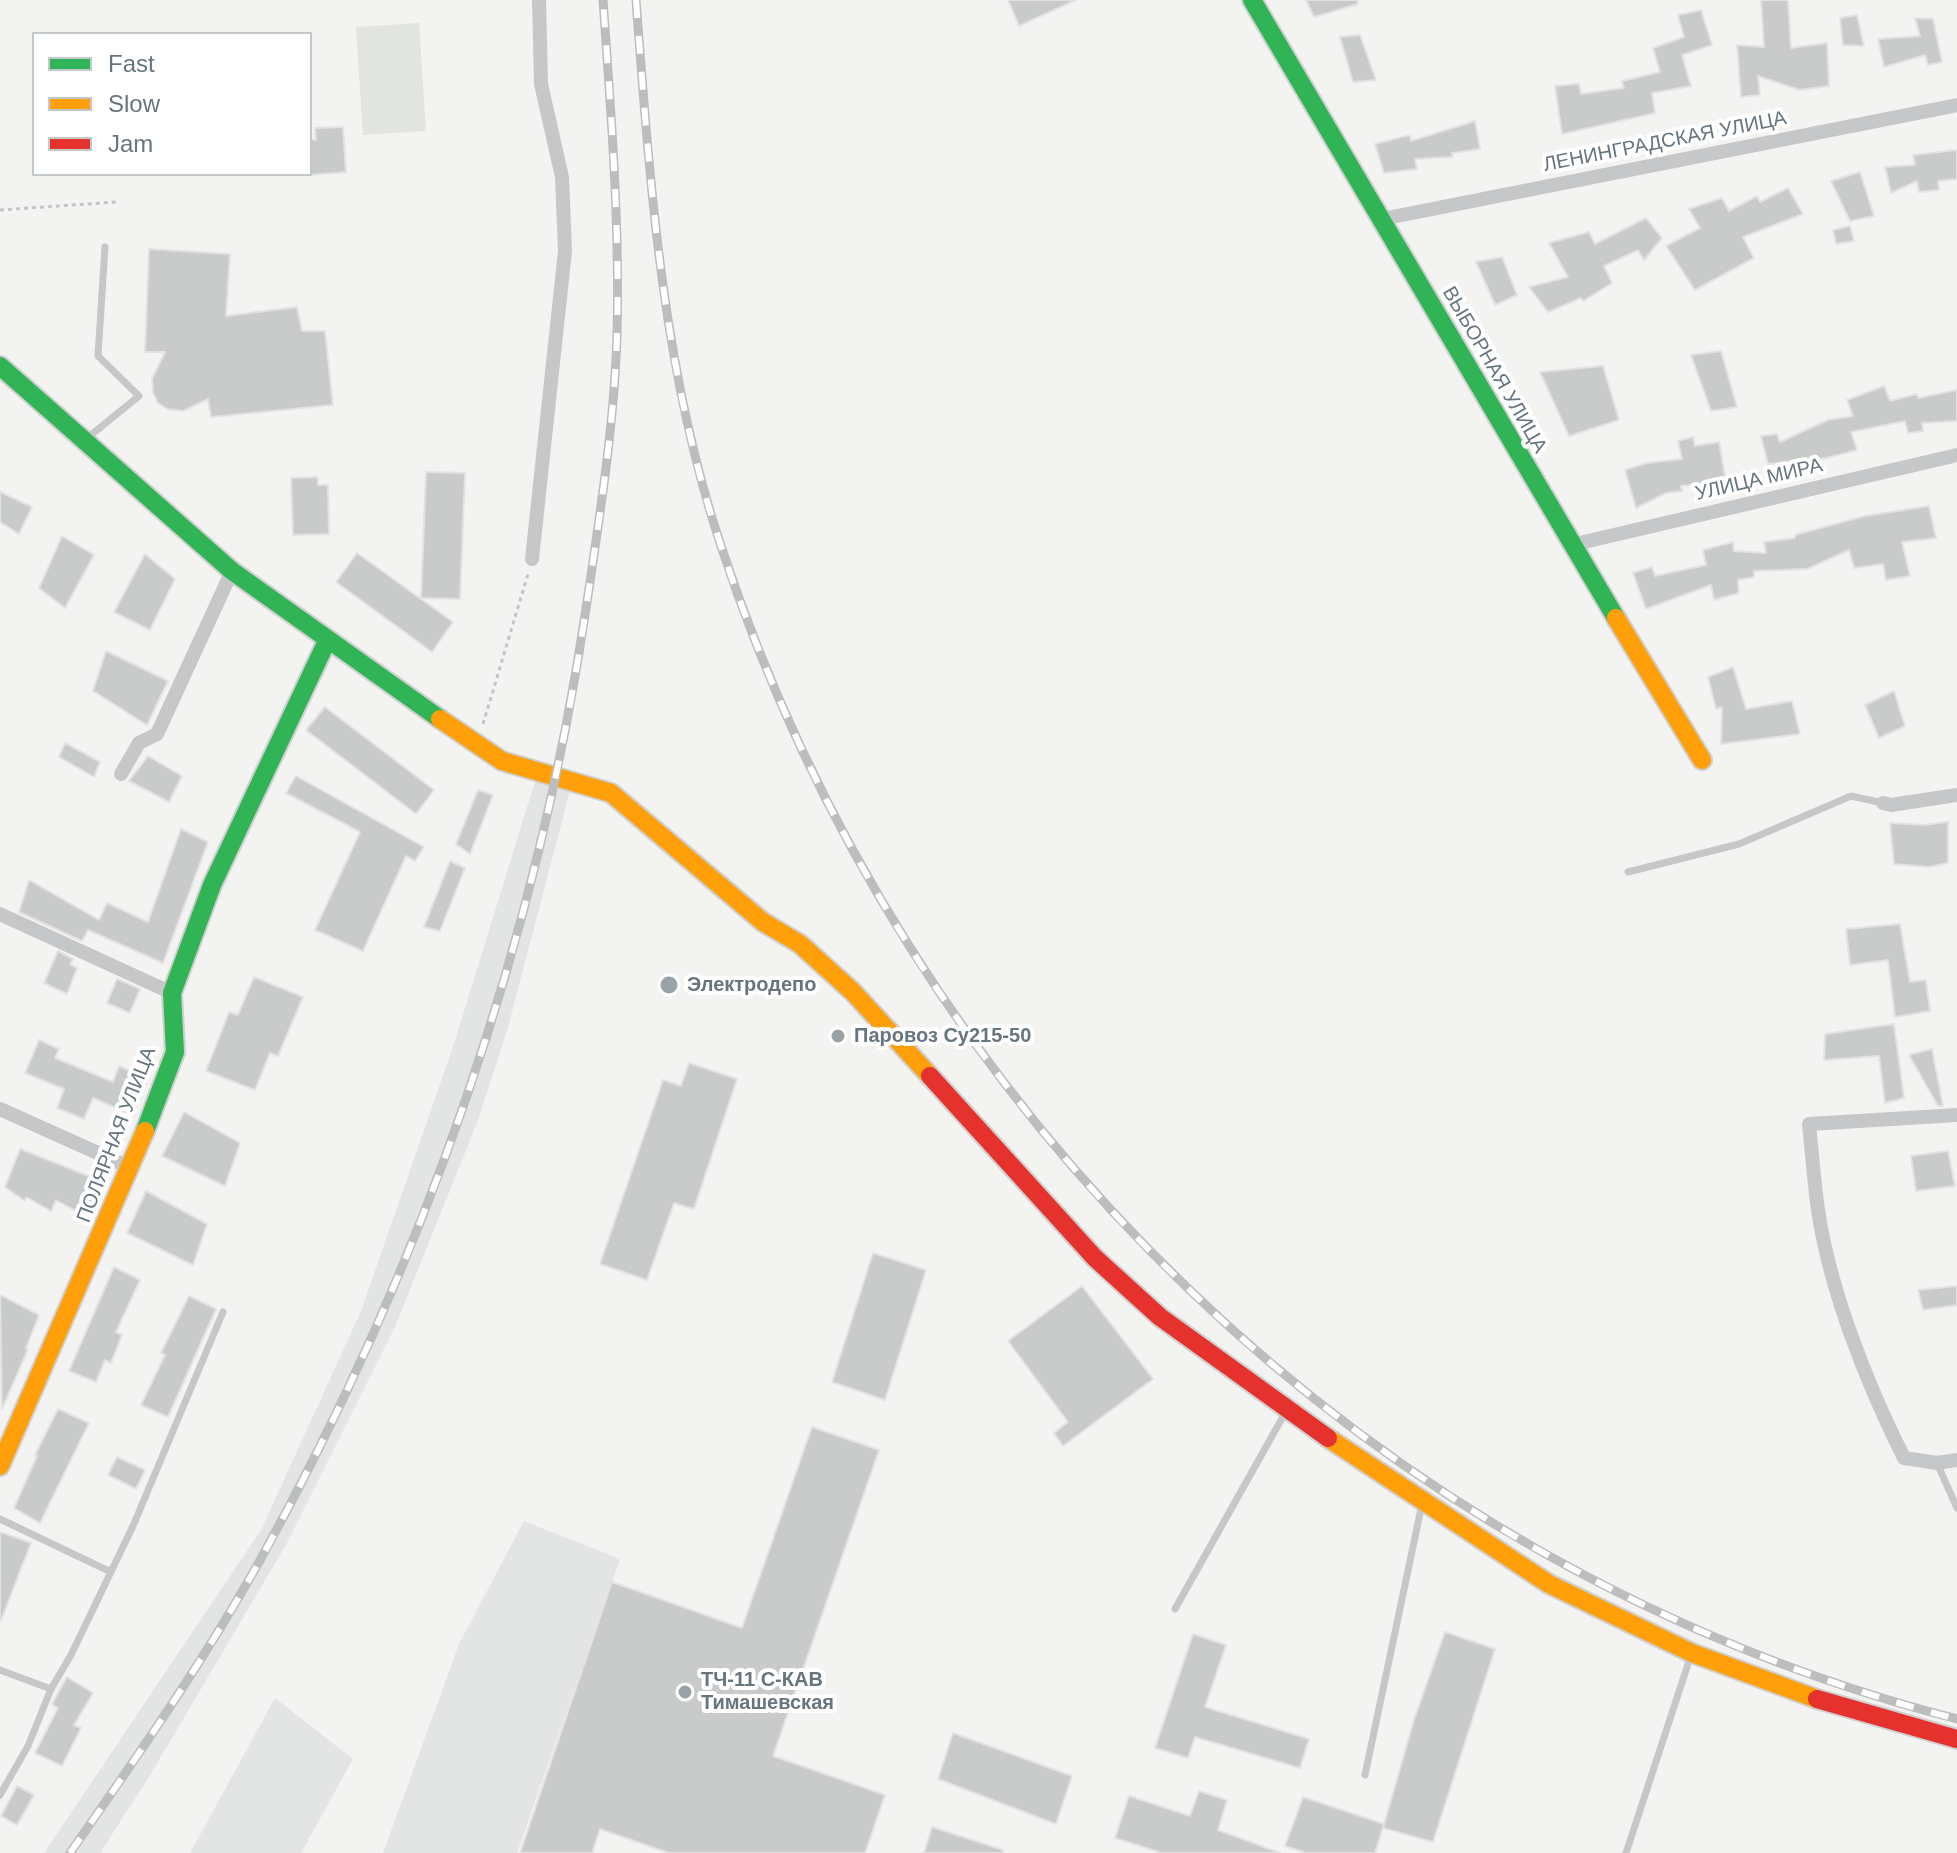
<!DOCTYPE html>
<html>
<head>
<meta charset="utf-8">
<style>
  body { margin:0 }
  #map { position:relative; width:1957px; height:1853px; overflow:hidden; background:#f3f3f2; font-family:Helvetica,sans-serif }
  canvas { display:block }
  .legend { position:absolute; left:32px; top:32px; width:280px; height:144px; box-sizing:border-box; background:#fff; border:2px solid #c2c8cb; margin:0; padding:10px 14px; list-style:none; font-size:24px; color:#67767e }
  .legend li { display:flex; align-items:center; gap:16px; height:40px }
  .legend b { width:40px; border:2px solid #c2c8cb }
</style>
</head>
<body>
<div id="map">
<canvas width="1957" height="1853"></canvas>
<ul class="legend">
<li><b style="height:10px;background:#30b455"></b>Fast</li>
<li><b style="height:10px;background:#ff9f0a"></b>Slow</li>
<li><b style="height:10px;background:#e5322d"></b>Jam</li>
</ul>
</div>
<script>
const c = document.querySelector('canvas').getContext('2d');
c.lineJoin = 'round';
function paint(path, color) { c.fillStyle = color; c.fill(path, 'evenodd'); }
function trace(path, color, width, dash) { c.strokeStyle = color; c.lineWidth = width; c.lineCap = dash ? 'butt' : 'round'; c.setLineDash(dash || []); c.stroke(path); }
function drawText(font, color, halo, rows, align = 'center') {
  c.font = font + ' Helvetica,sans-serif'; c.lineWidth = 8; c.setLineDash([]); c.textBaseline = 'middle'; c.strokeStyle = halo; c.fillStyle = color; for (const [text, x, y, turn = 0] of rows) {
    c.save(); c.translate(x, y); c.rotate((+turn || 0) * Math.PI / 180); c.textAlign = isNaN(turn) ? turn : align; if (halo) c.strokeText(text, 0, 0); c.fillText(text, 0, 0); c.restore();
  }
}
paint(new Path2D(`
  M536,778l35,9 -64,244 -30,92 -82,204 -108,216 -138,234 -49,76h-56l217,-323 100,-219 92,-264z
  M524,1521l96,38 -103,294h-134l76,-209z
  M275,1698l78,61 -52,94h-111z`), '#e3e4e4');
paint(new Path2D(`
  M419,23l7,108 -63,4 -7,-108z`), '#e2e4df');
const building = new Path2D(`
  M1008,0h68l-57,26z
  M1306,0h51l1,4 -44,13z
  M1761,0h27l3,48 36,-5 2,43 -29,4 -42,-14 2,19 -19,2 -4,-52 27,2z
  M1701,10l11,35 -30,10 9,31 -39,7 3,20 -93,21 -7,-48 24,-2 2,10 43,-6 -2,-7 38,-9 -7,-24 31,-11 -6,-22z
  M1857,15l7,31 -21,-1 -3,-27z
  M1915,18l18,1 9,43 -14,3 -3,-10 -41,12 -6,-28 42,-3z
  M1360,35l16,45 -23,2 -13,-45z
  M1475,121l5,28 -28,4 1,4 -38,2 2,10 -33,4 -9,-29 35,-9 1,6z
  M343,127l3,45 -36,3v-35h6l-1,-12z
  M1957,150v29l-19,2 1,9 -20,2 -2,-11 -26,12 -6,-26 30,-2 -2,-10z
  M1860,172l14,44 -24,5 -19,-40z
  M1788,188l15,26 -60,23 11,21 -59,32 -29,-44 34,-18 -11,-19 33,-11 7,13 28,-15 3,6z
  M1646,218l16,20 -18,22 -6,-10 -34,16 8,17 -29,18 -2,-3 -33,14 -19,-25 39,-10 -19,-34 40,-11 6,12z
  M1850,226l4,15 -18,3 -3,-14z
  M149,249l81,5 -4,62 71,-9 5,24h23l8,74 -122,12 -3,-18 -25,12 -16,-2 -9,-6 -5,-10 -1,-14 13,-27h-20z
  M1502,257l15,38 -22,10 -19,-43z
  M1721,351l16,56 -26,4 -20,-56z
  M1603,366l16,54 -50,16 -29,-64z
  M1884,386l6,15 27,-7 1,4 39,-8v31l-35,2 1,8 -15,2 -3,-12 -54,11 6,18 -31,8 -58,6 -7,-28 16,-2 3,8 48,-22 25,-4 -6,-16z
  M1693,437l2,9 24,-4 7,40 -45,4 1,5 -16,2 -30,15 -11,-38 22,-7 35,-4 -4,-18z
  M426,472l39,1 -5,126 -39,-1z
  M318,477v8h10l1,49 -36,1 -2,-57z
  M0,492l32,15 -13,27 -19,-12z
  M1929,506l7,32 -34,4 8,34 -24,4 -3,-16 -29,4 -5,-18 -42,19 -53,2v6l-16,3 1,13 -25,7 -3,-15 -65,24 -13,-36 19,-6 3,9 51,-11 -3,-15 30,-8 1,9 32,2 -2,-11 31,-4v-3l70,-19z
  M62,536l32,19 -29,53 -26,-20z
  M357,553l96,69 -21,30 -96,-70z
  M145,554l30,25 -25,51 -36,-18z
  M106,651l62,30 -21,44 -54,-34z
  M1733,667l13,42 46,-8 8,33 -79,10 1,-37 -6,2 -8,-32z
  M1894,691l11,35 -26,12 -14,-33z
  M325,707l109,83 -18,24 -110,-84z
  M65,743l35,19 -6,15 -35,-20z
  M148,756l34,20 -13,26 -40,-21z
  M296,776l128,71 -9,14 -9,-5 -43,95 -48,-21 45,-98 -74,-39z
  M478,790l15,5 -23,59 -14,-10z
  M1948,822v41l-19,4 -35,-3 -4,-41 33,2z
  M181,829l27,13 -45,121 -75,-33 -6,11 -63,-29 10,-32 70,40 8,-17 41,19z
  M450,861l15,7 -25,63 -16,-4z
  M1900,924l10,58 16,-2 4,31 -35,6 -7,-57 -38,5 -4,-36z
  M58,951l15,8 -3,5 7,4 -10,26 -23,-11z
  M254,977l49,20 -25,59 -8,-3 -15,37 -49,-19 23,-59 9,3z
  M117,979l23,10 -10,24 -23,-10z
  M1894,1024l10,74 -19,5 -6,-47 -55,4 1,-26z
  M39,1040l20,9 -4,9 58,24 6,-16 29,13 -15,36 -40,-17 -9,21 -27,-11 7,-19 -39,-16z
  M1932,1049l11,57h-5l-29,-51z
  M689,1063l48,16 -43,130 -20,-6 -27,77 -47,-16 63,-184 18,6z
  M184,1112l56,31 -15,43 -63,-30z
  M20,1149l86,34 -14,37 -36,-20 -5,11 -25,-14 -1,4 -20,-14z
  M1948,1151l7,35 -39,5 -5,-35z
  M146,1191l61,33 -14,41 -66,-32z
  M873,1253l53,17 -41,130 -53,-18z
  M114,1267l26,13 -24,52 6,3 -11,28 -6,-3 -9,22 -27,-11z
  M1082,1286l71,93 -90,67 -9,-13 14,-11 -60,-81z
  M1957,1286v19l-34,5 -5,-20z
  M0,1295l39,20 -13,33 2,1 -26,60z
  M189,1296l27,13 -48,108 -27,-12 24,-50 -4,-2z
  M58,1409l31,14 -49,100 -26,-15 23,-52 -2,-1z
  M812,1427l67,23 -106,306 112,39 -20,58h-196l-69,-24 -8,24h-72l92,-271 130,46z
  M117,1457l28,13 -9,19 -28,-14z
  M0,1532l31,11 -30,77h-1z
  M1445,1632l50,17 -62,193 -50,-14 31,-108z
  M1193,1634l33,11 -21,62 104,32 -9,29 -105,-31 -7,21 -33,-10z
  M67,1677l26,16 -19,32 7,3 -19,38 -27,-13 23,-45 -6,-4z
  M953,1733l119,43 -16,48 -118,-45z
  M17,1786l17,9 -17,30 -16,-9z
  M1199,1791l28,9 -9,30 62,23h-118l-47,-15 14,-42 61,20z
  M1303,1797l81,27 -9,29h-69l-21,-7z
  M932,1827l71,23 -1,3h-78z`);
paint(building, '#c9cbcb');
trace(building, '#e2e2e2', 2);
const fast = new Path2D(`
  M1252,0l364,618
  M0,366l232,205 208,148
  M145,1131l30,-79 -3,-59 40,-108 115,-244`);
const slow = new Path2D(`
  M1616,618l86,142
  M440,719l62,42 109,32 152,129 37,22 53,48 77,84
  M1328,1438l221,146 143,69 125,46
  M0,1466l145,-335`);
const jam = new Path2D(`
  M930,1076l165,182 65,59 168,121
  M1817,1699l140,40`);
trace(fast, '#cfcfcf', 22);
trace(slow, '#cfcfcf', 22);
trace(jam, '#cfcfcf', 22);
trace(new Path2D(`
  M0,210l116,-8
  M483,724l45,-150`), '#c3c4c5', 3, [4, 4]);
trace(new Path2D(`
  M86,439l53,-43 -41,-40 7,-109
  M1628,872l111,-28 112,-48 32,7
  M1937,1463l20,45
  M0,1519l111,53
  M1175,1609l110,-196
  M0,1670l51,19
  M1365,1775l57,-271
  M0,1795l28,-49 23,-57 20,-34 62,-129 90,-214
  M1626,1853l65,-198`), '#c5c7c8', 7);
trace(new Path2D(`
  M1382,219l575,-114
  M1571,545l386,-90
  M532,559l33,-308 -3,-74 -21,-93 -2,-84
  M121,774l18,-31 18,-9 75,-163
  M1883,803l8,2 66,-10
  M0,914l172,79
  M0,1109l131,59
  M1957,1115l-148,9c3,29 5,57 9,86 12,81 49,174 86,248l33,5 20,-3`), '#c5c7c8', 14);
trace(fast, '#30b455', 18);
trace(slow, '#ff9f0a', 18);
trace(jam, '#e5322d', 18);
const rail = new Path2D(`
  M636,0c14,183 26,367 84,543 187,572 651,1026 1237,1176
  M70,1853c66,-95 132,-189 189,-291 165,-297 279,-623 328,-960 13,-88 27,-176 30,-266 3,-112 -6,-224 -14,-336`);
trace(rail, '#bcbdbd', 9);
trace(rail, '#fff', 6, [18]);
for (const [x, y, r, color] of [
  [669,985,10,"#98a2a7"],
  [838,1036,8,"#98a2a7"],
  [685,1692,8,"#98a2a7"]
]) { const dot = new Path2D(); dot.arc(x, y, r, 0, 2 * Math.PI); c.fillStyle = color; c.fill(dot); trace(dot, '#fff', 3); }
drawText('20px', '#67767e', '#fff', [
  ["ЛЕНИНГРАДСКАЯ УЛИЦА",1665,142,-11],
  ["ВЫБОРНАЯ УЛИЦА",1494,370,60],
  ["УЛИЦА МИРА",1759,480,-13],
  ["ПОЛЯРНАЯ УЛИЦА",117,1135,-69]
]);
drawText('bold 20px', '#67767e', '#fff', [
  ["Электродепо",687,985],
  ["Паровоз Су215-50",854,1036],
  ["ТЧ-11 С-КАВ",701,1680],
  ["Тимашевская",701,1703]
], 'left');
</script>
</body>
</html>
